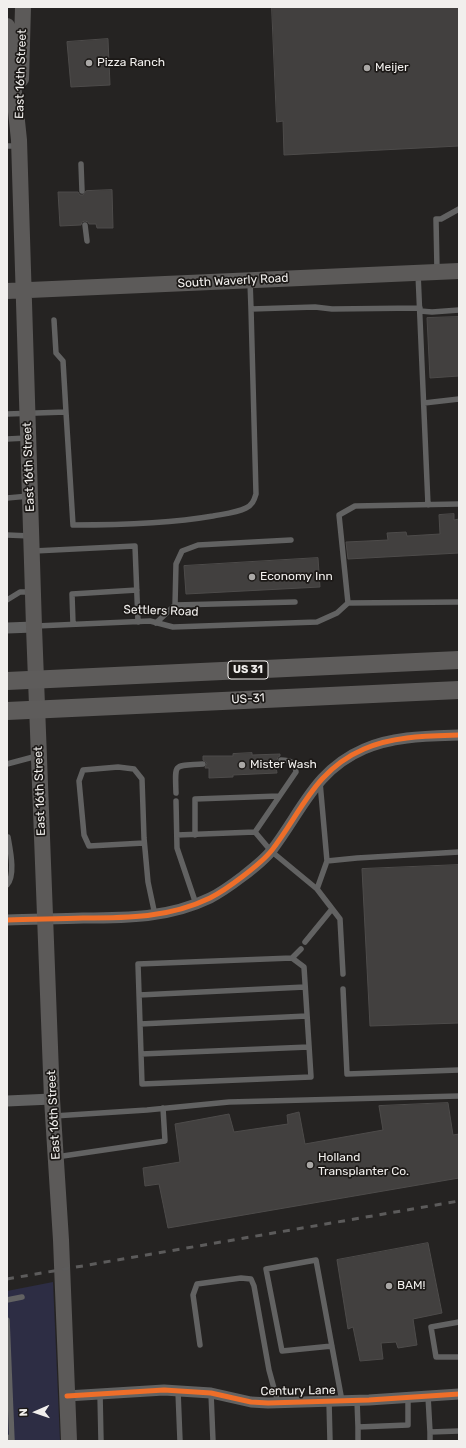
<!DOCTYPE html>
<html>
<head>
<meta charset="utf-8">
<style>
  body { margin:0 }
  #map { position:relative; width:466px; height:1448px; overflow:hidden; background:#252322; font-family:Rubik,sans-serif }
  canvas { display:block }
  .frame { position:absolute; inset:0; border:8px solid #f1efed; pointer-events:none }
  .north { position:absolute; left:16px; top:1392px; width:40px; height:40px; -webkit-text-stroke:3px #1c1917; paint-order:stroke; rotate:268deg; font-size:11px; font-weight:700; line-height:16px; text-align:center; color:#f1efed }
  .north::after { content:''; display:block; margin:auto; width:14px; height:18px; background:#f1efed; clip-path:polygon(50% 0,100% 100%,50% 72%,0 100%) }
</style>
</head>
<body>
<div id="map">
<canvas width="466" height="1448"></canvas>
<div class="frame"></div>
<div class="north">N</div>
</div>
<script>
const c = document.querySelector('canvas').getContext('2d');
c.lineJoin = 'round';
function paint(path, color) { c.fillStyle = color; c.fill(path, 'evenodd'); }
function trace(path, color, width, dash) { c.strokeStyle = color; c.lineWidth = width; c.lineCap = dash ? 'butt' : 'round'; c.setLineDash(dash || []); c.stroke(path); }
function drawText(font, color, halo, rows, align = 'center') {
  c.font = font + ' Rubik,sans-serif'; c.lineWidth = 3.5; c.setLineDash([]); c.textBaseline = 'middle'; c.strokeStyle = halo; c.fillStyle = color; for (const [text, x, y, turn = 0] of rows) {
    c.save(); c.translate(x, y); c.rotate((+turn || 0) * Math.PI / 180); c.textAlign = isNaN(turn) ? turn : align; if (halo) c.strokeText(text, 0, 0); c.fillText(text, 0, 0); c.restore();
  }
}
paint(new Path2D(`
  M53,1282l7,159h-53v-150z`), '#2d2d44');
const building = new Path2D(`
  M272,7h187v139l-175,9 -1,-34 -6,1z
  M108,39l2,46 -39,2 -4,-45z
  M112,190l1,38h-16l-1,-4h-7l-1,-2 -3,-1 -3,1 -1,3 -21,1 -2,-34h20l2,3h3l3,-4z
  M459,317v59l-29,2 -3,-60z
  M454,514v6l5,-1v34l-111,6 -2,-17 42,-2 -1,-7 19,-1 1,4 33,-2 -1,-19z
  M318,558l2,29 -134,7 -2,-28z
  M252,753v2l28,-1v2l-2,1 -1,3 4,6h-5l1,7 -44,2v2l-24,1v-10h-4l2,-5 -4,-3v-4h30v-2z
  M459,865v158l-89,3 -8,-157z
  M448,1103l5,32 6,-1v44l-291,50 -9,-44 -14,2 -2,-18 37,-6 -5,-38 54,-10 5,18 54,-8 -1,-9 12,-3 6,32 78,-14 -4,-24z
  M428,1243l14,70 -29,6 4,26 -19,3 -2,-6 -15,1 2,16 -23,2 -7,-34 -5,2 -11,-69z`);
paint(building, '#42403f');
trace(building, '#4d4b4a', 1);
trace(new Path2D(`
  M7,146h12
  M81,164l1,27
  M85,225l2,16
  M437,270l-1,-51h5l18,-10
  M418,273l10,232
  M250,281l1,28
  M420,311l12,1 27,-2
  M54,320l2,33 7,8 3,51
  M424,403l35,-4
  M7,414l59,-2 7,113c46,0 94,-1 140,-9 10,-2 23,-3 33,-8 6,-3 8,-7 10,-14l-5,-185 64,-2 17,2 88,-1
  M7,439l20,-1
  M7,498l22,-2
  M7,535l24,1
  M34,551l101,-5 3,76
  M7,600l13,-8h12
  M348,603l-9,-88 16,-9 104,-2
  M175,605l120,-3
  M156,623l19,-18 1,-41 6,-13 16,-6 93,-5
  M73,624l-1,-30 65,-4
  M36,626l114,-5 23,6 144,-5 20,-9 11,-10 111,-1
  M7,764l30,-8
  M320,782l7,79
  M176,793c-1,-31 -3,-27 27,-29
  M176,801l1,47 19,56
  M255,832l16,19 46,38 10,-28 30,-3 102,-6
  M255,832l41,-60c-1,-10 -6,-12 -15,-12
  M177,835l78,-3
  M195,835v-36l84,-3
  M144,843l-55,3 -5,-11 -5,-54 4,-11 35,-3 16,2 8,10 2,59 4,44 7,33
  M7,885c9,-10 3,-36 1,-48
  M317,889l23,30 3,55
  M305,942l27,-33
  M292,958l12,9 7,110 -169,7 -4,-120 154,-6 9,-9
  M343,989l4,85 112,-4
  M139,995l166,-8
  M140,1024l167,-8
  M141,1054l168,-7
  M54,1116l93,-6 82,-8 230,-6
  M56,1157l109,-16 -2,-33
  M7,1300l15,-3
  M7,1320l5,121
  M459,1322l-28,5 5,30h23
  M200,1345l-7,-50 4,-11 44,-6 10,1 3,7 15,84 9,33
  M332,1346l-50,5 -16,-82 50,-9 26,141
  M178,1391l2,50
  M211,1393l2,48
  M100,1394l1,47
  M428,1396l2,36 29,-1
  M357,1400l1,27 50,-2v-28
  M329,1401l1,40
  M358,1427v14
  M430,1432v9
  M7,1437l1,4`), '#626262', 5.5);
trace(new Path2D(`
  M7,628l27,-1
  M7,920c25,-1 50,-1 76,-2 44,0 86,0 127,-20 16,-8 51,-34 62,-48 30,-39 43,-80 92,-101 29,-13 64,-13 95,-14
  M7,1101l45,-2
  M67,1396l97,-6 47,3 40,9 17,1 101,-3 90,-6`), '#626262', 11);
trace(new Path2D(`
  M7,26l12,114 15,487 18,472 9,141 8,201
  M21,79l2,-72
  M7,291l452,-20`), '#5c5a59', 16);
trace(new Path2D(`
  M7,681l452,-21
  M7,711l452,-21`), '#5e5c5b', 18);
trace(new Path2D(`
  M7,1279l452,-78`), '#5c5b5b', 3, [7, 7]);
trace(new Path2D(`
  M7,920c25,-1 50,-1 76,-2 44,0 86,0 127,-20 16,-8 51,-34 62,-48 30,-39 43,-80 92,-101 29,-13 64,-13 95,-14
  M67,1396l97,-6 47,3 40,9 17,1 101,-3 90,-6`), '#ee6e29', 5);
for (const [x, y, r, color] of [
  [89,63,4,"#aaa8a6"],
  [367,68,4,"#aaa8a6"],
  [252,577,4,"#aaa8a6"],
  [242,765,4,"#aaa8a6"],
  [310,1165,4,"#aaa8a6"],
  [389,1286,4,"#aaa8a6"]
]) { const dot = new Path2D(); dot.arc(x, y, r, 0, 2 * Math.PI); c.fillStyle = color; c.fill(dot); trace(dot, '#1c1917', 1.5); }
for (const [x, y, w] of [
  [248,670,40]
]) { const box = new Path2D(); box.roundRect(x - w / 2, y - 9, w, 18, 3); c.fillStyle = '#1c1917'; c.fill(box); trace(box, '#f1efed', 1); }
drawText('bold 11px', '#f1efed', null, [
  ["US 31",248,670]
]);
drawText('12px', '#f1efed', '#1c1917', [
  ["Pizza Ranch",97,63],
  ["Meijer",375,68],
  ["Economy Inn",260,577],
  ["Mister Wash",250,765],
  ["Holland",318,1158],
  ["Transplanter Co.",318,1172],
  ["BAM!",397,1286]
], 'left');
drawText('12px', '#f1efed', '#1c1917', [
  ["East 16th Street",21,74,-88],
  ["South Waverly Road",233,281,-3],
  ["East 16th Street",29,467,-92],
  ["Settlers Road",161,611,2],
  ["US-31",248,699,-3],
  ["East 16th Street",40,791,-92],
  ["East 16th Street",54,1115,-93],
  ["Century Lane",298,1391,-1]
]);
</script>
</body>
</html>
